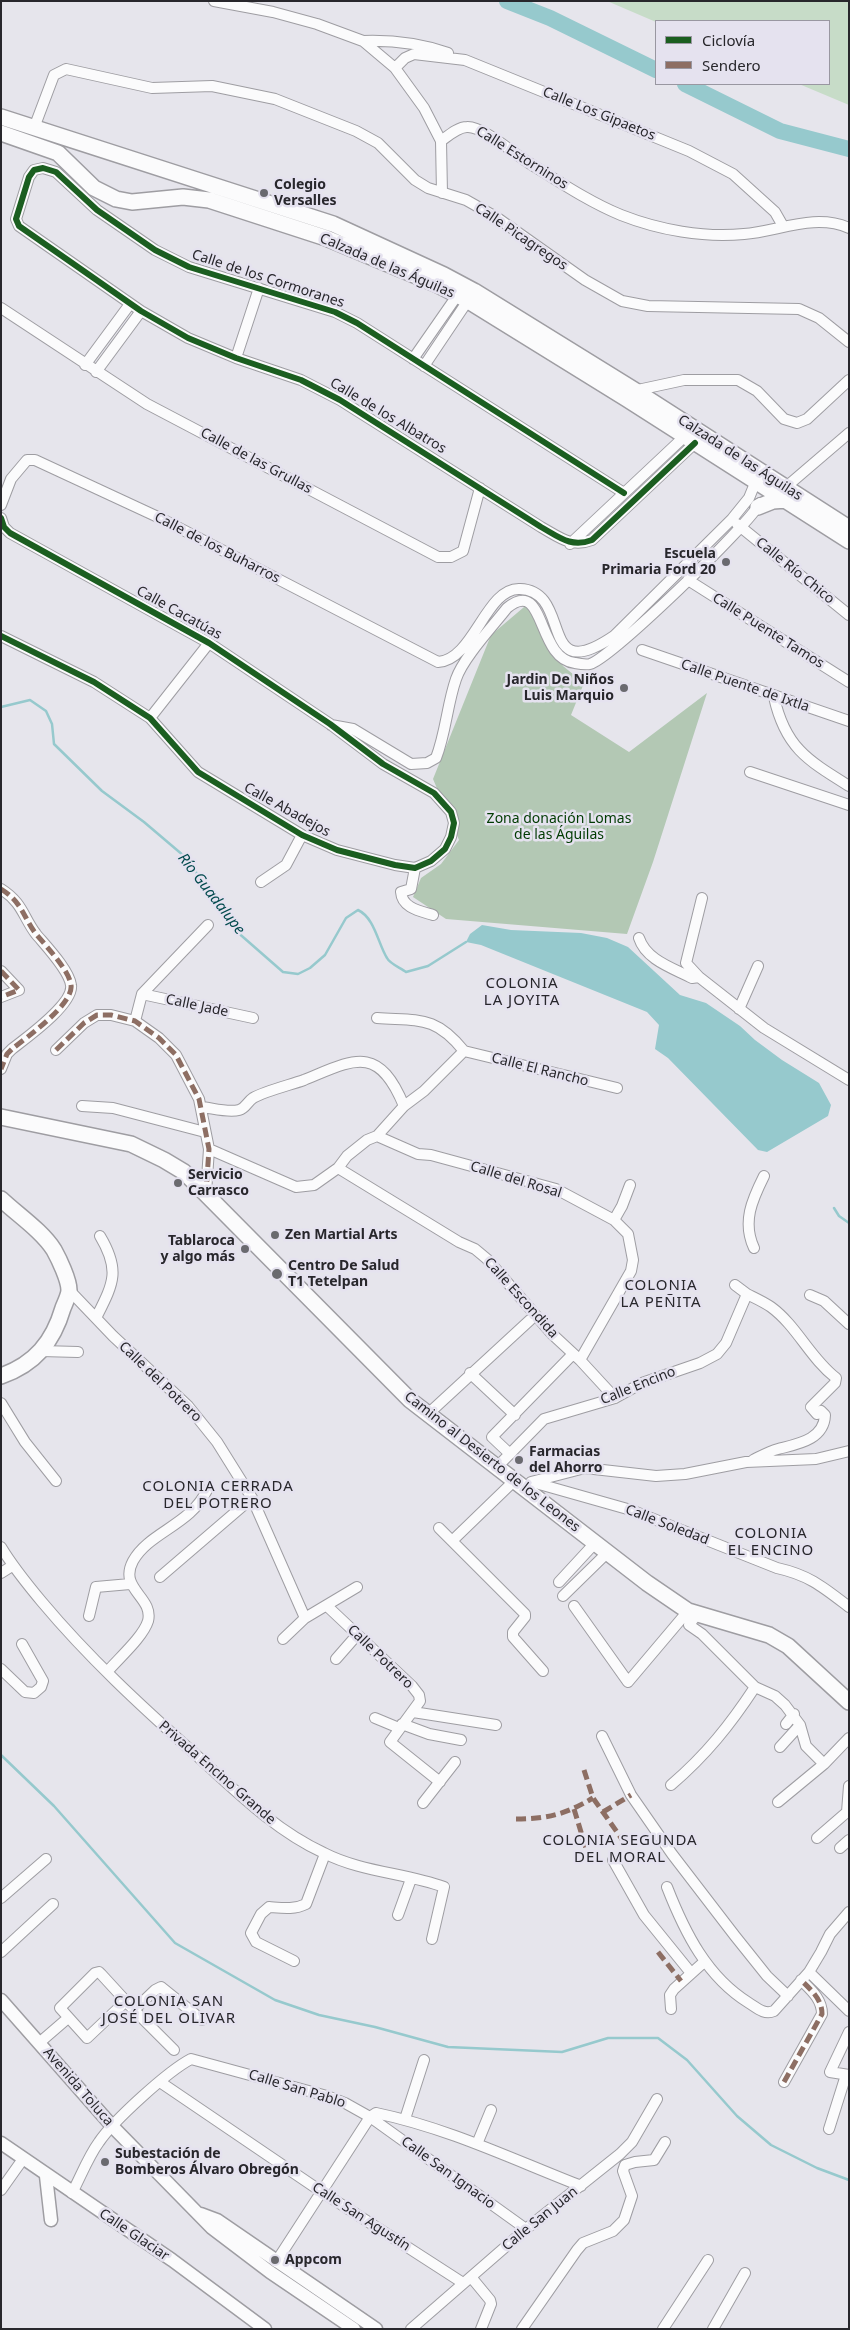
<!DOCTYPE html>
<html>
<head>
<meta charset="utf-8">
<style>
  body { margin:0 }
  #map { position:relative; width:850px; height:2330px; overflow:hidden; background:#e6e5ec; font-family:"Noto Sans",sans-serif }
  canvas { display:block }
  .frame { position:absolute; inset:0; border:2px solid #28272c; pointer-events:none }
  .legend { position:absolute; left:655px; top:20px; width:175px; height:65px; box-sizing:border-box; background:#e5e2ef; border:1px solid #9997a1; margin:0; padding:6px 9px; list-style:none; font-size:15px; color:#28272c }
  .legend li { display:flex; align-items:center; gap:10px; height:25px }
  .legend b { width:25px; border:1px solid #9997a1 }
</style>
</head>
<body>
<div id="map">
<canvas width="850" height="2330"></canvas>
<div class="frame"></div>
<ul class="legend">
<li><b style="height:6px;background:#1b5e20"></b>Ciclovía</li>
<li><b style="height:6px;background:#8d6e63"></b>Sendero</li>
</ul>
</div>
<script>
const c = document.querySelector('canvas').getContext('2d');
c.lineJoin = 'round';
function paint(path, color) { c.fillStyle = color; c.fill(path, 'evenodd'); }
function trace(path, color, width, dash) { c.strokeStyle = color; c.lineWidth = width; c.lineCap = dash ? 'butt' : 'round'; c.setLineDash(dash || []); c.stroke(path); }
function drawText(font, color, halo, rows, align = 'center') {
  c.font = font + ' "Noto Sans",sans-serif'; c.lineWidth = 5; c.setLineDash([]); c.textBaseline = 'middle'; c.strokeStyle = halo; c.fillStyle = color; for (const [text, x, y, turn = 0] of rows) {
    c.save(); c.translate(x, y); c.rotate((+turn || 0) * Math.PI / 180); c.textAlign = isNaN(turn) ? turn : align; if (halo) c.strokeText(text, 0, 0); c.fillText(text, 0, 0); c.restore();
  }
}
paint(new Path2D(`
  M607,1h242v104l-50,-21h30v-63l-173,1z`), '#c7dcc8');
paint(new Path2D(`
  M530,602l33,64 21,17 -13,32 58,37 78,-59 -54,169 -26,72 -181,-15 -33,-22 8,-19 20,-14 18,-24 -26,-61 58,-144z`), '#b3c8b4');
paint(new Path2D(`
  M482,925l29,5 70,3 26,5 21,9 52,48 26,8 34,23 15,14 27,20 37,23 12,22 -3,11 -61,36 -9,-2 -90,-92 -13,-9 4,-24 -12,-13 -166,-67 -15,-3 4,-8z`), '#96c9cd');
trace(new Path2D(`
  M1,707l29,-7 16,11 6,13 2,20 48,47 42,31 40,34 17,23 13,24 21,27 48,42 15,2 12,-6 15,-13 21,-37 12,-8c17,8 20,34 29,48 3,6 14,10 19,14l22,-6 38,-24
  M834,1208l5,8 10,7
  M1,1755l53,51 121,137 100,57 44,15 56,12 73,20 114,5 46,-14h50l29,22 50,56 34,29 46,23 32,12`), '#96c9cd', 2.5);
trace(new Path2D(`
  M507,1l43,17 106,52
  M685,84l95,47 69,18`), '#96c9cd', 16);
const minor = new Path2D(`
  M214,1l59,11 44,12 46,17 32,27 29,40 17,33 1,52
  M363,41c28,-1 59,3 85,12
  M395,68l10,-10 9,-4 51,6 116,47 108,44 44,23 42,38 8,14
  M34,128l20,-53 12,-6 86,19 60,-2 63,13 81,32 22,12 37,37 13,8 38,12 30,17 89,63 37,21 26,5 151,3 20,9 30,24
  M441,141c7,-5 17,-14 26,-14 16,-1 47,27 62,36 29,18 60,39 92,52 38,15 83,23 123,19 35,-3 71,-21 105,-6
  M1,308l146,96 291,153h13l12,-6 17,-63
  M236,358l23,-70
  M413,359l48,-69
  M85,365l45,-61
  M424,366l47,-70
  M96,372l45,-61
  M633,391l51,-11h54l19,11 27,28 13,4 10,-4 42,-39
  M786,487l63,-54
  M624,493l-267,-170 -22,-11 -146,-45 -34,-17 -58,-40 -41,-38 -13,-4 -9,2 -5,7 -13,42 3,7 122,85 47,27 48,20 65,22 39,20 201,127c18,10 30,21 51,13l103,-97
  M1,505l10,-26 16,-19h8l125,58 278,144c36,-2 48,-75 82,-73 54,2 16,100 94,47l118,-117 17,-21 9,-22
  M1,518l3,9 6,6 199,110 121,81 53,40 51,29 17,19 3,11 -3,14 -6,12 -14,12 -16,7 -20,-3 -58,-15 -35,-15 -104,-63 -48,-54 -56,-36 -93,-46
  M737,524l112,91
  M570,544l115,-108
  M688,580l161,102
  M642,650l207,71
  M774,697c11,50 33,63 75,89
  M150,718l59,-75
  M331,725l22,4 58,35 16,-1 9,-5c10,-26 11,-53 20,-79 7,-21 37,-53 51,-71 39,-32 29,51 68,55 5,1 11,2 15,1 21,-6 160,-140 170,-161
  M750,772l99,33
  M415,868l-4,21 -10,3c1,16 19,19 32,23
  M261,882l25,-17 16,-30
  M1,889c22,14 22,28 35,45 10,12 33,36 35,51 3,19 -45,53 -59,64l-5,5 -6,15
  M639,938c7,22 34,30 53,40l7,-1 65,51 85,52
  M1,971l18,19 -18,7
  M699,977l-13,-14 16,-65
  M142,994l111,24
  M739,1009l19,-43
  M135,1021l7,-27 66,-69
  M56,1050l28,-27 13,-8h14l24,6 24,17 17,17 23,44 10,50 -3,44
  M464,1051l153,37
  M82,1106l31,2 92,24
  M201,1107c11,1 27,6 38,3 7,-2 8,-8 14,-12 12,-7 37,-13 51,-18 49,-20 74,-37 100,26
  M377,1136l41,18 13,1 125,34 58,31 14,14 5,26 -2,11 -51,89
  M209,1149l87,38 18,-2 24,-17 9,-12 20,-16 10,-4 27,-30 20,-15 40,-40c-29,-36 -45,-30 -87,-33
  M338,1168l121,74 16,7 12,10 65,75 28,26 35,38
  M614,1220l8,-14 8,-21
  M754,1248c-12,-26 -2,-48 10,-72
  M69,1290l44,46 75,70 29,36 35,56 53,120
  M747,1294c8,4 17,8 24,13 26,19 39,51 65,71l-1,5 -24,24 6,7 4,-3 4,4c-1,25 -28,29 -47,34 -8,2 -17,7 -25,11
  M810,1295l14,6 25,23
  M96,1318c17,-34 25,-47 4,-82
  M41,1351l37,1
  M470,1373l45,42
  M1,1403l24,39 31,39
  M428,1414l102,-94
  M510,1454l-18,-17 81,-83
  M496,1468l48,-49 71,-21 27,-15 58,-20 17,-9 9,-11 21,-49 -12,-9
  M531,1482l54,-14 71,8 29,-2 61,-12 70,-3 33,-8
  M532,1482l99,28 146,58c32,7 46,19 72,39
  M439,1528l86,86v3l-12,15v5l30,34
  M452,1541l62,-60
  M1,1547c12,20 26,37 41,55 46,55 99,104 153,152 40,36 79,76 129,99 37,19 81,20 120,34l-12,52
  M1,1573l11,-7
  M160,1577l92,-79
  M559,1582l36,-39
  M563,1596l45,-44
  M327,1606l85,80 7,9 1,6 -30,41 50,40
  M574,1606l54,76 60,-71
  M697,1614l-8,11 13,9 53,53 20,9 10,9 15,20 6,21 18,18
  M89,1616l7,-29 34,-3
  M283,1639l22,-21 52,-31
  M336,1659l21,-24
  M1,1669l24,23 9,1 7,-6 2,-6 -21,-37
  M107,1672c12,-14 36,-35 41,-51 6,-24 -30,-32 -15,-60 16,-29 58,-36 74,-71
  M413,1712l83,13
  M375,1718l24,10
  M402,1724l27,10 32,6
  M786,1724l8,-10
  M602,1736l29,59 41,59 63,82 32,40 21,20
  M780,1747l20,-22
  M671,1785c35,-30 59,-60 84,-98
  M778,1802l46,-38 25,-26
  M423,1803l32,-41
  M817,1838l30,-26 2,-26
  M840,1848l9,-8
  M613,1860l31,55 47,58
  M667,1887c18,46 40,90 82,116 8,5 15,12 25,8l35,-39 12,-20 9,-18 19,-22
  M1,1898l45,-39
  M398,1915l13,-36
  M1,1952l52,-48
  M294,1961l-38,-19 -5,-9 10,-19 8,-7c13,1 25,3 37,-3l19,-50
  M809,1972l40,39
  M126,2001l-39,37 -27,-30 35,-35 4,-1 2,2 33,36 21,-20 6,-3 41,33
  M671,2009l-1,-14 4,-6 30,-27
  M134,2010l40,40
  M849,2032l-19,40 19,3
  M39,2043l29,-25
  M160,2082l162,110 141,91
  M784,2082l38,-68c0,-15 -11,-24 -21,-34
  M405,2119l19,-59
  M829,2129l17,-54
  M477,2144l14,-34
  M1,2190l22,-31
  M72,2193c9,-17 16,-36 27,-51 15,-22 69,-71 92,-83l136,37 18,7 25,14 156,112
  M276,2262l94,-145 6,-4c72,15 138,47 205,73
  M471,2277l19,23 1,4 -10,25
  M411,2329l115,-100 94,-75 12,-12 25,-43
  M522,2329l55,-79 6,-7 30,-12 11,-11 8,-24 -9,-25 2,-6 10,-3 19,-2 11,-18
  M663,2329l45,-69
  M713,2329l32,-56`);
const tertiary = new Path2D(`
  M1,2000l111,126 100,102 58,44 84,57
  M1,2143l171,117 93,69
  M46,2176l5,44
  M201,2214l16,6 159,109`);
const secondary = new Path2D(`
  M1,117l332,107 111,51 30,16 160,99 215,138
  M1,133l57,20 36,35 22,11 16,3 51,-5 26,3 117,38 112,47 29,15 160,99 222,142
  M758,507l15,-6 13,-1
  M1,1117l130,27 33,16 20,12 226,228 237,183 41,28 81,24 19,11 61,56
  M1,1199c17,16 41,32 53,51 5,9 15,30 15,40 0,5 -4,13 -6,18 -10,34 -28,56 -62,68`);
trace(minor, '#9e9da2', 12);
trace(tertiary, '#9e9da2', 15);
trace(secondary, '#9e9da2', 18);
trace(minor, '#fbfbfc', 10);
trace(tertiary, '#fbfbfc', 12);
trace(secondary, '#fbfbfc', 15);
trace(new Path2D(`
  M1,889c22,14 22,28 35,45 10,12 33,36 35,51 3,19 -45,53 -59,64l-5,5 -6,15
  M1,971l18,19 -18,7
  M56,1050l28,-27 13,-8h14l24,6 24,17 17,17 23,44 10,50 -3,44
  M584,1770l9,28 31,44
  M574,1809l14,46
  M603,1812l28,-17
  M516,1819c32,0 50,-5 77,-21
  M658,1952l23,29
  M784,2082l38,-68c0,-15 -11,-24 -21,-34`), '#8d6e63', 5, [10, 5]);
trace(new Path2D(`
  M624,493l-267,-170 -22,-11 -146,-45 -34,-17 -58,-40 -41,-38 -13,-4 -9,2 -5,7 -13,42 3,7 122,85 47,27 48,20 65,22 39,20 201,127c18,10 30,21 51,13l103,-97
  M1,518l3,9 6,6 199,110 121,81 53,40 51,29 17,19 3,11 -3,14 -6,12 -14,12 -16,7 -20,-3 -58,-15 -35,-15 -104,-63 -48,-54 -56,-36 -93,-46`), '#1b5e20', 6);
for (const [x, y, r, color] of [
  [264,193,5,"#6a6a6f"],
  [726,562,5,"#6a6a6f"],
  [624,688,5,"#6a6a6f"],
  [178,1183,5,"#6a6a6f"],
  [275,1235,5,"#6a6a6f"],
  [245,1249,5,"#6a6a6f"],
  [277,1274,6,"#6a6a6f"],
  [519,1460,5,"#6a6a6f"],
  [105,2162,5,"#6a6a6f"],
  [275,2260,5,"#6a6a6f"]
]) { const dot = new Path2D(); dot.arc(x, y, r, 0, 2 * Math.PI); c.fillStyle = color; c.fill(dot); trace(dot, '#e5e2ef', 2); }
drawText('14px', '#28272c', '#e5e2ef', [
  ["Calle Los Gipaetos",599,114,22],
  ["Calle Estorninos",522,158,32],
  ["Calle Picagregos",521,237,34],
  ["Calzada de las Águilas",387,266,23],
  ["Calle de los Cormoranes",268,279,18],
  ["Calle de los Albatros",388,416,31],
  ["Calzada de las Águilas",740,458,33],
  ["Calle de las Grullas",256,461,28],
  ["Calle de los Buharros",217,548,27],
  ["Calle Río Chico",795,571,39],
  ["Calle Cacatúas",179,613,29],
  ["Calle Puente Tamos",768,631,32],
  ["Calle Puente de Ixtla",745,686,19],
  ["Calle Abadejos",287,810,29],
  ["Calle Jade",197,1006,12],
  ["Calle El Rancho",540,1070,14],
  ["Calle del Rosal",516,1180,17],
  ["Calle Escondida",521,1298,48],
  ["Calle del Potrero",160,1382,44],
  ["Calle Encino",638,1386,-22],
  ["Camino al Desierto de los Leones",492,1462,38],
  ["Calle Soledad",667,1525,21],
  ["Calle Potrero",380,1657,44],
  ["Privada Encino Grande",217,1773,41],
  ["Avenida Toluca",78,2087,49],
  ["Calle San Pablo",297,2089,17],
  ["Calle San Ignacio",448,2173,36],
  ["Calle San Agustín",361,2217,33],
  ["Calle San Juan",540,2219,-39],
  ["Calle Glaciar",134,2235,34]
]);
drawText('bold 14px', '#28272c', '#e5e2ef', [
  ["Colegio",274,185],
  ["Versalles",274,201],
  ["Escuela",716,554,"right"],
  ["Primaria Ford 20",716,570,"right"],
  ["Jardin De Niños",614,680,"right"],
  ["Luis Marquio",614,696,"right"],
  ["Servicio",188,1175],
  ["Carrasco",188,1191],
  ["Zen Martial Arts",285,1235],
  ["Tablaroca",235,1241,"right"],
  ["y algo más",235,1257,"right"],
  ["Centro De Salud",288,1266],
  ["T1 Tetelpan",288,1282],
  ["Farmacias",529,1452],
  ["del Ahorro",529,1468],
  ["Subestación de",115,2154],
  ["Bomberos Álvaro Obregón",115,2170],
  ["Appcom",285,2260]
], 'left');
drawText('14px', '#003b02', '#e5e2ef', [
  ["Zona donación Lomas",559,819],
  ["de las Águilas",559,835]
]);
drawText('italic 15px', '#024a4d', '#e5e2ef', [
  ["Río Guadalupe",211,894,52]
]);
c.letterSpacing = '1px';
drawText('15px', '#28272c', '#e5e2ef', [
  ["COLONIA",522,984],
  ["LA JOYITA",522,1001],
  ["COLONIA",661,1286],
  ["LA PEÑITA",661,1303],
  ["COLONIA CERRADA",218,1487],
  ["DEL POTRERO",218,1504],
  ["COLONIA",771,1534],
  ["EL ENCINO",771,1551],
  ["COLONIA SEGUNDA",620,1841],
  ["DEL MORAL",620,1858],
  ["COLONIA SAN",169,2002],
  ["JOSÉ DEL OLIVAR",169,2019]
]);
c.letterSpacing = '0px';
</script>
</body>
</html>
